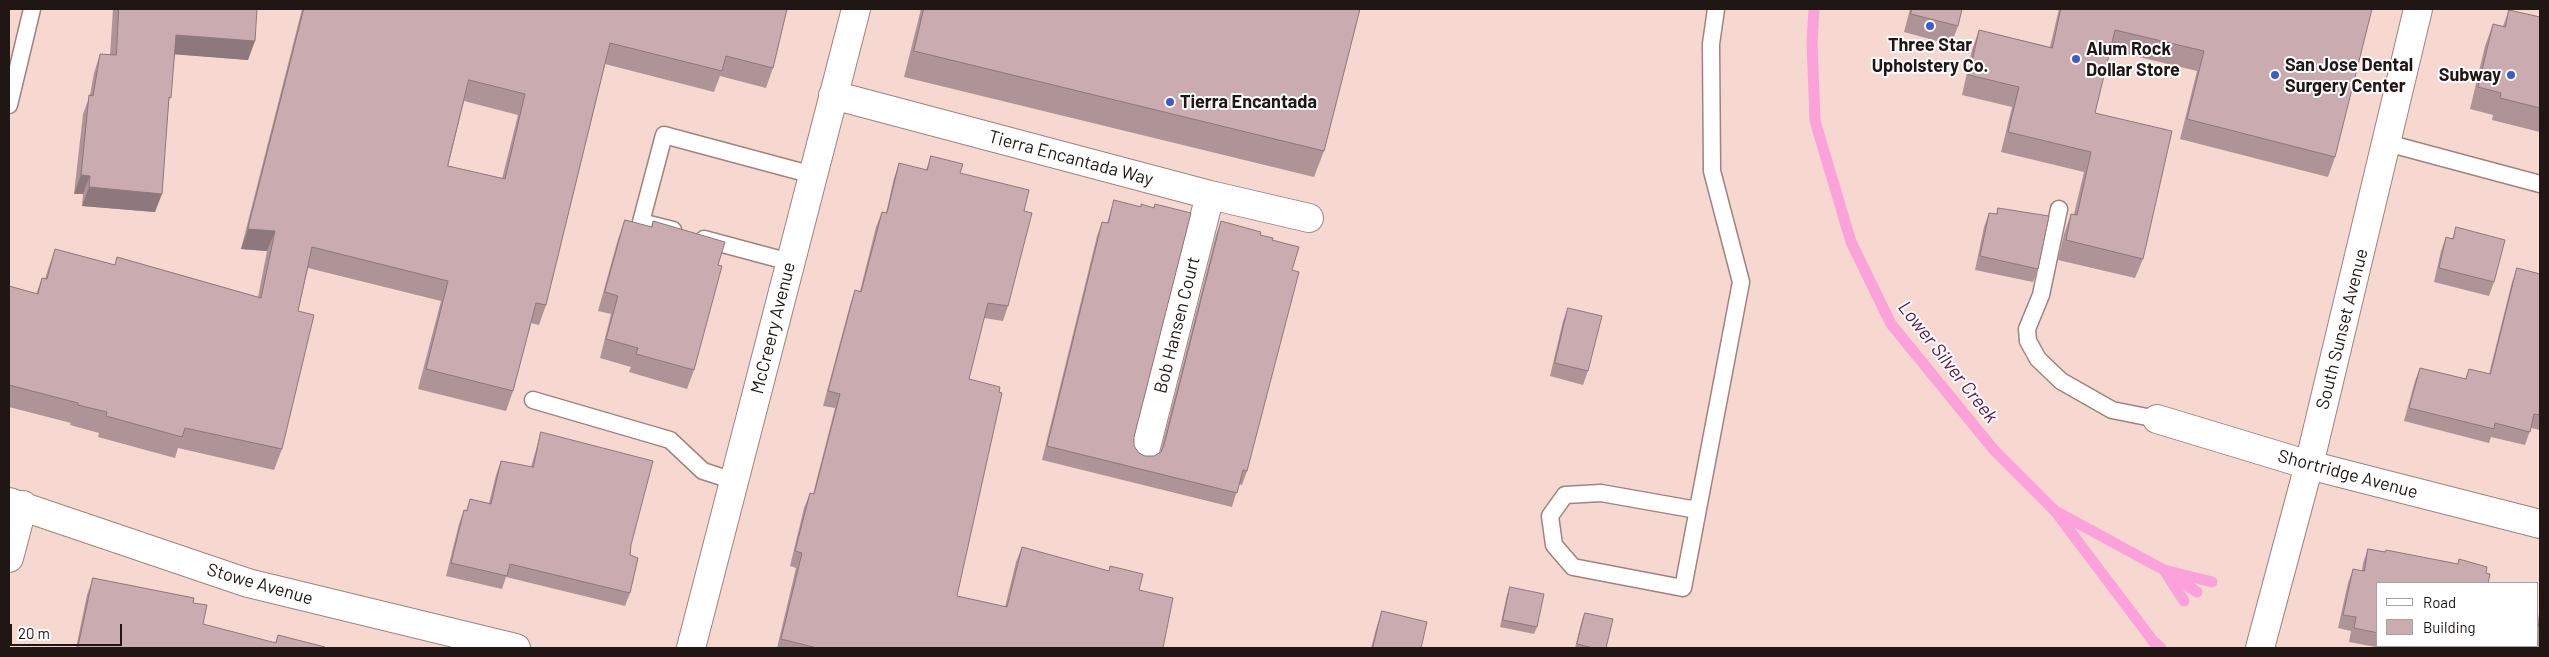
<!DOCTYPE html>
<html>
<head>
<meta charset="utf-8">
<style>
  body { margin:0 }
  #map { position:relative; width:2549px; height:657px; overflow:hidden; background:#f7d8d1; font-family:Barlow,sans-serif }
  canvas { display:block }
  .frame { position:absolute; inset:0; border:10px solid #201613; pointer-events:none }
  .legend { position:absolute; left:2376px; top:582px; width:162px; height:65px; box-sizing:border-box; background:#fff; border:1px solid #a6a2a1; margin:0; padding:6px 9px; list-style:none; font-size:15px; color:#201613 }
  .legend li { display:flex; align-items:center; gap:10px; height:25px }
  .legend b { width:25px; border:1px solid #a6a2a1 }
  .scale { position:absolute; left:10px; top:624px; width:112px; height:22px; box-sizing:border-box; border:2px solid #201613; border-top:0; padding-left:6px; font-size:15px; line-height:18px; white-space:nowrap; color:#201613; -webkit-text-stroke:4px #fff; paint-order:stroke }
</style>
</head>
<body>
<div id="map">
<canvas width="2549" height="657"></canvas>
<div class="frame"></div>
<ul class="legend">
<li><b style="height:6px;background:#fff"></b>Road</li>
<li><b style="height:14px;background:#caabb0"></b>Building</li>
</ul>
<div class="scale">20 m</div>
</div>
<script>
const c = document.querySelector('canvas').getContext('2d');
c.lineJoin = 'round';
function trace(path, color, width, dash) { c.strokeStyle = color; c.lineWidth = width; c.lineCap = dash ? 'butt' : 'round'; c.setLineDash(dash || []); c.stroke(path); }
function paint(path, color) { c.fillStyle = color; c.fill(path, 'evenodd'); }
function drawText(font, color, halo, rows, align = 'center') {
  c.font = font + ' Barlow,sans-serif'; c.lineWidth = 4; c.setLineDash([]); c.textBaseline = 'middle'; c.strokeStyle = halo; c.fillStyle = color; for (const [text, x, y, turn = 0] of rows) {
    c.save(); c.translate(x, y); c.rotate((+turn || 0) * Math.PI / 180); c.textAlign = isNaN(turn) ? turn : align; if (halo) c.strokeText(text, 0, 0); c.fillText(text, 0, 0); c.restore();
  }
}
trace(new Path2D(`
  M1814,9l-2,32 3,80 36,121 40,82 103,126 61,61 98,130 8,7
  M2059,513l105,57 20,31
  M2164,570l48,12
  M2172,575l25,17`), '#fca2da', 11);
const service = new Path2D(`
  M9,105l23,-96
  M2387,143l153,41
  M2059,209l-18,86 -14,34 1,12 10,18 23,22 51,29 45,9
  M673,230l-32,-8 23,-87 149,40
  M704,239l86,23
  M533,400l137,40 33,31 31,10
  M1697,510l-96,-17 -36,2 -15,21 4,29 19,22 110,21 58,-306 -29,-111 -1,-127 5,-35`);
const minor = new Path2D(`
  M833,95l377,100 99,23
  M2157,419l152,46 231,59
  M1144,455l66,-260
  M9,502l239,81 268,65
  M9,558l14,-53
  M691,648l165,-639
  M2260,648l49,-183 109,-456`);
trace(service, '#9f837d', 19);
trace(minor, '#9f837d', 30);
trace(service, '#fff', 16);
trace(minor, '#fff', 28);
paint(new Path2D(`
  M113,9h144l-9,51 -73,-6 -20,158 -73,-6 1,-12h-9l9,-80 7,-19 4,-22 6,-19 10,1z
  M302,9h485l-14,59 -7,20 -46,-12 -6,16 -109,-28 -59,241 -7,20 -8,-2 -18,68 -7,20 -88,-22 23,-88 -133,-33 -10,43 -16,138 -8,21 -96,-22 -3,10 -77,-21 1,-4 -29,-8 1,-2 -62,-16v-121l27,8 6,-16 3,1 3,-10 7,-20 60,16 2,-8 141,40 9,-46 -26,-2zM464,101l54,14 -16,64 -54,-13z
  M921,9h439l-36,142 -10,26 -410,-100z
  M1910,9h52l-4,17 -7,19 -47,-13z
  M2059,9h313l-37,148 -7,20 -148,-38 17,-68 -87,-21 -15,63 48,146 -8,19 -77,-18 6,-26 7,-20h3l10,-42 -83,-20 11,-45 -50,-12 10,-45 7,-20 71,17z
  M2509,10l31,7v115l-48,-12 1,-5 -23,-6 15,-63 8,-22 10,2z
  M931,156l93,55 -16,95 -5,15 -19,-3 -15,61 -12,217 48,11 11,-45 6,-15 87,24 1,-5 29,24 24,58h-386l19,-80 -6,-2 14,-58 6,-15 3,1 22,-86 -12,-2 27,-101 5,-15 5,1 16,-64 6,-15 4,1 8,-35 5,-15 27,7z
  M1114,200l26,7 13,1 2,-4 -21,233v9l5,7 6,3h9l7,-4v-2l55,-215 5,-14 39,14 12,5 20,30 -45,201 -5,14 -3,-1 -7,23 -190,-47 55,-224 5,-14 5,1z
  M1998,208l40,61 -5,13 -58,-12 9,-43 5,-14 7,1z
  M625,220l26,7 2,-6 65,44 -24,105 -7,19 -58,-17 2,-5 -31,-9 11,-44 -13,-3 20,-72z
  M2456,227l38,55 -5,14 -55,-14 7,-31 5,-14 6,2z
  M2517,268l23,6v156l-9,-2 -6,17 -34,-8 -2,6 -85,-22 11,-40 5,-13 45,11 4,-10 20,5 23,-92z
  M1568,308l20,63 -5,14 -33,-9 13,-55z
  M541,432l90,113 -1,10v38l-5,13 -119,-29 -4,12 -56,-13 13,-52 5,-14 2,1 4,-12 19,4 7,-28 5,-14 30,6z
  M2368,549l90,15 29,3 -109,16v63h94l-1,2h-90l-32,-6 2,-11 -13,-3 10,-45 5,-14 9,2 1,-8z
  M93,578l100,25 10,21 72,19 3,-8 47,13h-249l11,-53z
  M1510,587l27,40 -3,7 -34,-7 7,-32z
  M2540,609v39h-9v-2h7v-27z
  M1382,611l39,37h-50l5,-19z
  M1585,613l21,35h-31l7,-28z`), '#ae9397');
paint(new Path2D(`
  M176,35l79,6 -7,19 -78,-6z
  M81,175l9,1 -7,18h-9z
  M89,187l73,7 -7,18 -73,-6z
  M248,229l27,2 -8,20 -26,-2z`), '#8d787b');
const building = new Path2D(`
  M119,9h138l-2,32 -79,-6 -5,63 -2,-1 -7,97 -73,-7 1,-11 -9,-1 8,-80 4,1 7,-42 16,1z
  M304,9h483l-14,59 -47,-12 -4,15 -112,-28 -64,262 -10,-2 -23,88 -87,-22 22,-88 -136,-34 -14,64 16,4 -32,134 -97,-21 -3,9 -76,-21 1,-4 -29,-7v-2l-69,-18v-99l29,8 4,-16 5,1 8,-30 60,16 2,-8 144,41 14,-67 -27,-2zM469,80l56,14 -20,85 -57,-13z
  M924,9h436l-36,142 -410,-100z
  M1912,9h50l-4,17 -47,-12z
  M2061,9h311l-37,148 -148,-38 17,-68 -89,-21 -20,83 77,18 -29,128 -77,-19 5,-26 6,1 14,-63 -83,-20 11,-45 -50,-12 10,-45 73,18z
  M2509,10l31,7v91l-40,-10 1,-5 -23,-6 15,-63 12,3z
  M931,156l32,8 -3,9 69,17 -5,21 8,2 -24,93 -20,-3 -19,76 31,8 -1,5 3,1 -45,203 50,11 15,-60 87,24 1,-5 33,8 -4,16 34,8 -10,50h-346l-36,-9 21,-86 -7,-2 15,-58 4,1 26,-100 -12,-3 27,-101 6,2 21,-80 5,1 12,-50 28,7z
  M1114,200l27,7v-3l13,4 1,-4 36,9 -57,224v9l5,7 6,3h9l7,-4 3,-7 57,-224 40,11 -1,3 13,3 -1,2 27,7 -7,23 7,2 -52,199 -4,-1 -6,23 -190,-47 55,-224 6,1z
  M1998,208l51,8 -11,53 -58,-13 9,-43 8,1z
  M625,220l27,7 1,-6 72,21 -7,23 4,1 -28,104 -58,-16 2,-6 -32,-9 12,-43 -13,-4z
  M2456,227l49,13 -11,42 -55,-14 7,-31 7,2z
  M2517,268l23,6v141l-6,-1 -4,18 -35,-9 -1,6 -85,-21 11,-40 46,11 3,-10 21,5z
  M1568,308l34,8 -14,55 -33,-8z
  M541,432l112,29 -22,84 -1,10 8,3 -8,35 -120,-29 -3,12 -56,-13 13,-53 3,1 3,-12 21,5 10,-43 32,6z
  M2368,549l17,3 1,-2 72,14 1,-5 28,8 -1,6 4,1 -2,9h-110v50l-24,-5 2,-11 -13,-2 10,-46 11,2z
  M93,578l101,20 -1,5 14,2 -4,19 73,19 2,-8 47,12v1h-247z
  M1510,587l34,7 -7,33 -34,-7z
  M1382,611l45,11 -6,26h-48z
  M1585,613l28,6 -7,29h-13l-16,-4z
  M2540,618v30h-7l1,-2h4v-18z
  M2431,646h41l-1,2h-31z`);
paint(building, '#caabb0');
trace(building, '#8d787b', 1);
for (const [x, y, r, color] of [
  [1930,26,5,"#3a5dce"],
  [2076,59,5,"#3a5dce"],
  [2275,75,5,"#3a5dce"],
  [2511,75,5,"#3a5dce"],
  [1170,102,5,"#3a5dce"]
]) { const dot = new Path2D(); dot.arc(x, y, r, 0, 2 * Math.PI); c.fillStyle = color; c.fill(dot); trace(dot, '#fff', 2); }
drawText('bold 18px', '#201613', '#fff', [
  ["Three Star",1930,45,"center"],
  ["Upholstery Co.",1930,66,"center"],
  ["Alum Rock",2086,49],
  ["Dollar Store",2086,70],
  ["San Jose Dental",2285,65],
  ["Surgery Center",2285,86],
  ["Subway",2501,75,"right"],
  ["Tierra Encantada",1180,102]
], 'left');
drawText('18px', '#201613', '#fff', [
  ["Tierra Encantada Way",1071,158,15],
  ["Bob Hansen Court",1177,325,-76],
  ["McCreery Avenue",773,328,-76],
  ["South Sunset Avenue",2342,329,-76],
  ["Shortridge Avenue",2348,474,15],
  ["Stowe Avenue",260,584,16]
]);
drawText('italic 19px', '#5f1149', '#fff', [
  ["Lower Silver Creek",1948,362,52]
]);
</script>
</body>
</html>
